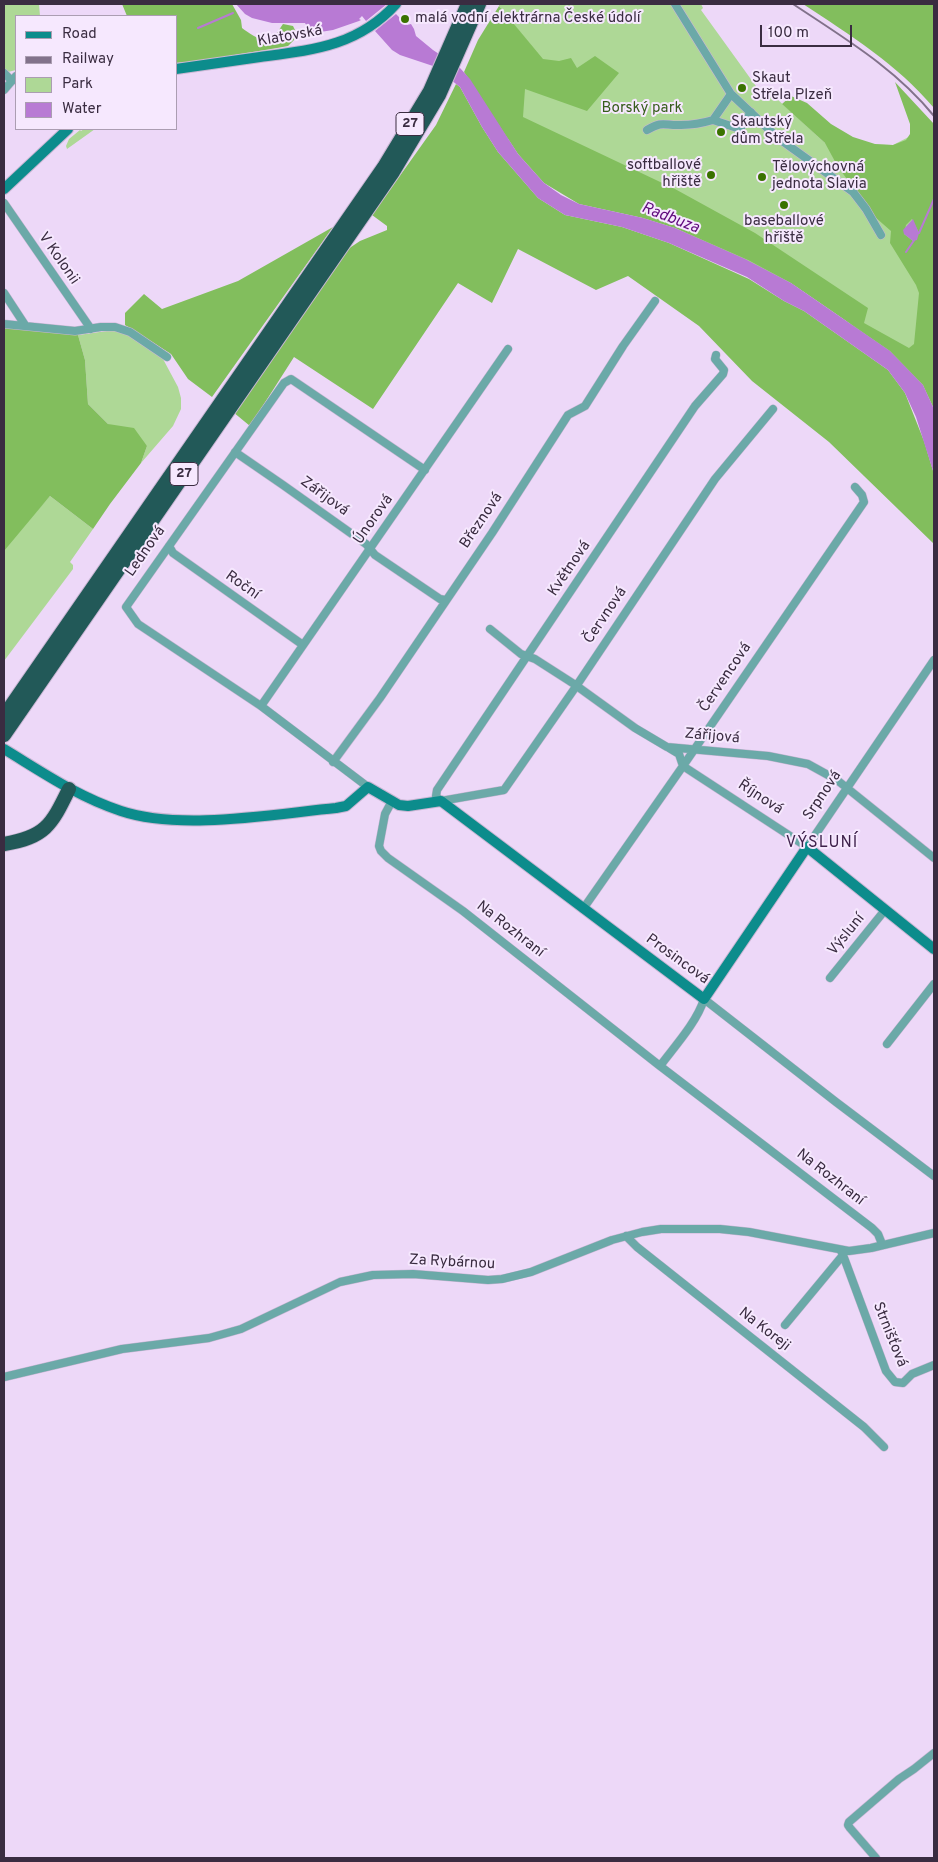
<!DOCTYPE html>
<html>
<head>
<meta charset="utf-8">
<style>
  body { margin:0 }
  #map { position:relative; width:938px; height:1862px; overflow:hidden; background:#edd8f8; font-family:Overpass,sans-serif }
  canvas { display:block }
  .frame { position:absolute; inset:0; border:5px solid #3a2c41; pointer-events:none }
  .legend { position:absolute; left:15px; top:15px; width:162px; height:115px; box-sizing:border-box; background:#f6e8fe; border:1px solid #ab9db2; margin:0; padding:6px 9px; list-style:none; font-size:15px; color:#3a2c41 }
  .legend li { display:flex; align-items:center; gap:10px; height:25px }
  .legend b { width:25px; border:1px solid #ab9db2 }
  .scale { position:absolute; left:760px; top:25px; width:92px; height:22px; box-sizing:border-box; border:2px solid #3a2c41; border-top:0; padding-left:6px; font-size:15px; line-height:18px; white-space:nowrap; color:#3a2c41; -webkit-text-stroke:4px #f6e8fe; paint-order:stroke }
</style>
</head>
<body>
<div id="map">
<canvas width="938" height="1862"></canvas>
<div class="frame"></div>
<ul class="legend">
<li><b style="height:6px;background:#0c8c8c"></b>Road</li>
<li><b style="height:6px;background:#82728b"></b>Railway</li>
<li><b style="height:14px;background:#aed896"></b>Park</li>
<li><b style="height:14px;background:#b87ad4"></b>Water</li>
</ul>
<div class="scale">100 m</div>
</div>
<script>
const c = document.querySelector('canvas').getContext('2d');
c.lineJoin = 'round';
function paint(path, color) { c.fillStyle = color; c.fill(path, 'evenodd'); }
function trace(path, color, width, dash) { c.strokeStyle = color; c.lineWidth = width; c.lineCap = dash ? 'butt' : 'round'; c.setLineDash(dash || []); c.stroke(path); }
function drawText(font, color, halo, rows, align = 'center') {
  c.font = font + ' Overpass,sans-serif'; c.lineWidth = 4; c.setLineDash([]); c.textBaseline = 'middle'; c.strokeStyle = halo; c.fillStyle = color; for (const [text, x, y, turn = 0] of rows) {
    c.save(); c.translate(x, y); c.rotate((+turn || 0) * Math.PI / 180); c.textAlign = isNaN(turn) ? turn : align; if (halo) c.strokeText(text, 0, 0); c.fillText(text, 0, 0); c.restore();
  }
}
paint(new Path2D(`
  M4,4h35l1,12h-24v54l-8,2 -4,-2z
  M499,4h202l2,4 -2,2 57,79 6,-2 61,56 68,2 41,-21v285l-11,-24 -86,-72 -46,-30 -116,-55 -32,-10 -138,-81 -24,-39 55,-46 -37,-46z
  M84,129h11l-28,20 -1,-3 3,-7 11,-9 1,1z
  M114,330l12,2 37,27 15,28 3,11v11l-8,17 -32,37 6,-17 -39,-22 -20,-20 -3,-44 -7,-25z
  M50,496l43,33 -23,33 3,3v4l-69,92v-147l21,10z`), '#aed896');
paint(new Path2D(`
  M122,4h110l9,16 1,8c7,5 22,17 31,10 4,-3 6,-9 10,-14l10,2 5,10 -10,10 -11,2 -79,13 -22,2v-47h-49z
  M803,4h131v104c-37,-44 -84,-73 -131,-104z
  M499,6l44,53 16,2 12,-3 6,10 18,-12 24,17 -32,38 -62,-22 -2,28 152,72 80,44 113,75 -4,15 45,25 5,-4 5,-51 -3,-8 -26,-42 1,-12 -16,-14 -37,-50 -13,-24 -43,-39 9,-8 16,7 24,21 22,13 22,7 18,1 13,-5 4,-6v-10l-15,-42 39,42v285l-11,-24 -33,-34 -99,-68 -43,-23 -73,-32 -32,-10 -64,-14 -35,-21 -26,-29 -54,-82 14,-32zM912,219l7,14 -6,8 -9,-7 2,-9z
  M456,84l4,3 22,40 16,25 40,46 27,17 57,12 47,16 80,36 35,22 20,10 84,59 17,23 19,48 10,33v70l-105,-102 -77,-61 -53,-55 -71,-50 -32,14 -78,-41 -26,54 -34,-20 -85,126 -79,-52 -44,69 -17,-14 115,-163 12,-8 27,-11v-4l-15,-11 64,-90z
  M333,227l-121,170 -24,-18 -17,-25 -46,-29v-12l19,-19 18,15 76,-28z
  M18,327l60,8 7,25 3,44 20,20 26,4 13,18 -6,17 -31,41 -17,25 -43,-33 -46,55v-223z`), '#82be5d');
paint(new Path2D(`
  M236,4h151l-21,17 -4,-5 -3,3 2,1 -2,1 -26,9 -19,3h-3l-6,-10h-33l-20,-5 -7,-4z
  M396,14l11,11 4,-1 3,5 2,7 17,14 27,18 10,11 48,75 26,29 17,12 18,9 64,14 32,10 70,31 46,24 99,68 33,34 11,24v65l-18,-57 -11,-24 -17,-23 -84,-59 -20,-10 -37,-24 -78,-34 -47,-16 -57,-12 -27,-17 -40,-46 -16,-25 -22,-40 -27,-21 -33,-11 -8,-5 -17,-19z
  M913,219l6,14 -2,7 -4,1 -9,-7 -1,-4z`), '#b87ad4');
trace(new Path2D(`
  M198,28l35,-15
  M934,170v3
  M919,233l15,-34
  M906,252l9,-13`), '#b87ad4', 2);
const street = new Path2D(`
  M675,4l56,90 47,44 75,54 13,17 15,26
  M4,73l8,8
  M4,90l12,-14
  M713,120l27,9 11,-17
  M647,130c17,-10 17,-4 34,-5 11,0 22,-2 32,-5l18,-26
  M4,203l87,126
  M4,293l21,32
  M4,324l71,7 26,-4h14l15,5 37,25
  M716,355l-1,4 9,11 -1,4 -28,32 -258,384 -1,6 5,5 63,-11 73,-105 138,-206 58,-70
  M235,452l48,33 83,59 9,11 65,44 5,1
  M169,546l4,7 130,92
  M490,629l31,25 14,5 39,25 61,44 32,19 101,9 40,8 29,16 97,78
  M261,706l247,-357
  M669,748l10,6 4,12 124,81 127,-187
  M333,762l47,-64 112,-165 76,-118 17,-9 38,-60 32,-45
  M368,787l-107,-81 -123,-82 -12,-17 158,-224 7,-4 134,91
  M392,801l-7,13 -6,32 2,5 7,7 75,53 197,155c15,-20 37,-44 44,-67l132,103 98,74
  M583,909l100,-143 181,-264 -2,-7 -7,-8
  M830,978l55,-68
  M887,1044l47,-60
  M660,1066l212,162 6,6 4,10
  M626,1236l11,11 227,180 20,20
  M843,1255l43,116 9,11 8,1 9,-9 22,-9
  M785,1325l58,-70 -2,-4
  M4,1377l118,-28 87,-11 32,-9 99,-47 33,-7 40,-1 75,6 14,-1 29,-7 81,-32 30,-8 19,-3h59l29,3 100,19 22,-3 63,-15
  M876,1858l-26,-30 -2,-3 1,-3 50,-43 15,-10 20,-16`);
const secondary = new Path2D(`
  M176,69c28,-4 56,-8 84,-12 53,-7 98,-11 136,-53
  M4,189l64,-60
  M4,749c38,23 74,48 117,62 60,20 152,3 215,-3l10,-2 22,-19 31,18 9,1 33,-5 263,198 103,-152 127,102`);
const highway = new Path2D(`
  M4,716l380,-549 46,-76 38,-87
  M4,735l389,-563 46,-77 40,-91
  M4,844c41,-7 47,-18 65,-55`);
trace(street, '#c9b6d3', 9);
trace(secondary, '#c9b6d3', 12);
trace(highway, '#c9b6d3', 16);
trace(street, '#6ba9a8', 8);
trace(secondary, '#0c8c8c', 10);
trace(highway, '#225958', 14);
trace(new Path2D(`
  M793,4c51,34 102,64 141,112`), '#82728b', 2);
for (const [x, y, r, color] of [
  [405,19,5,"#3a7200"],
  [742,88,5,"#3a7200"],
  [721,132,5,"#3a7200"],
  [711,175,5,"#3a7200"],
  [762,177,5,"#3a7200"],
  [784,205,5,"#3a7200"]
]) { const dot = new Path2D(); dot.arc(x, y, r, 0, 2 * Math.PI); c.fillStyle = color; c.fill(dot); trace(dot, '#f6e8fe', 2); }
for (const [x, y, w] of [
  [410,124,28],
  [184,474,28]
]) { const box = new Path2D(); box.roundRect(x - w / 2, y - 11.5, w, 23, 4); c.fillStyle = '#f6e8fe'; c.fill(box); trace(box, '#3a2c41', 1); }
drawText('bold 14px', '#3a2c41', null, [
  ["27",410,124],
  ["27",184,474]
]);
drawText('15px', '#3a2c41', '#f6e8fe', [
  ["malá vodní elektrárna České údolí",415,19],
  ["Skaut",752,79],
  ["Střela Plzeň",752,96],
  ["Skautský",731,123],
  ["dům Střela",731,140],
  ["softballové",701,166,"right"],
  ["hřiště",701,183,"right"],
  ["Tělovýchovná",772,168],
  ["jednota Slavia",772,185],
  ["baseballové",784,222,"center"],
  ["hřiště",784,239,"center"]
], 'left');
drawText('15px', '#3a2c41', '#f6e8fe', [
  ["Klatovská",290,37,-10],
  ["V Kolonii",58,259,55],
  ["Zářijová",324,497,36],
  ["Únorová",374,520,-55],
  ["Březnová",482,521,-56],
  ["Lednová",146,552,-55],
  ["Květnová",570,569,-56],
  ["Roční",242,586,35],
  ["Červnová",606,616,-56],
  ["Červencová",726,678,-56],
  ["Zářijová",712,737,5],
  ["Srpnová",823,796,-56],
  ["Říjnová",760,798,33],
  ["Na Rozhraní",510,930,38],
  ["Výsluní",847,935,-51],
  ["Prosincová",677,960,36],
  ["Na Rozhraní",830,1178,38],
  ["Za Rybárnou",452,1263,3],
  ["Na Koreji",764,1330,38],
  ["Strnišťová",889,1335,68]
]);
drawText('15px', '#365d1b', '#f6e8fe', [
  ["Borský park",642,109]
]);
drawText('italic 16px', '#5f0a7c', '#f6e8fe', [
  ["Radbuza",670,219,21]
]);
c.letterSpacing = '1px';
drawText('16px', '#3e214b', '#f6e8fe', [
  ["VÝSLUNÍ",822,844]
]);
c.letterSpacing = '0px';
</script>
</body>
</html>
